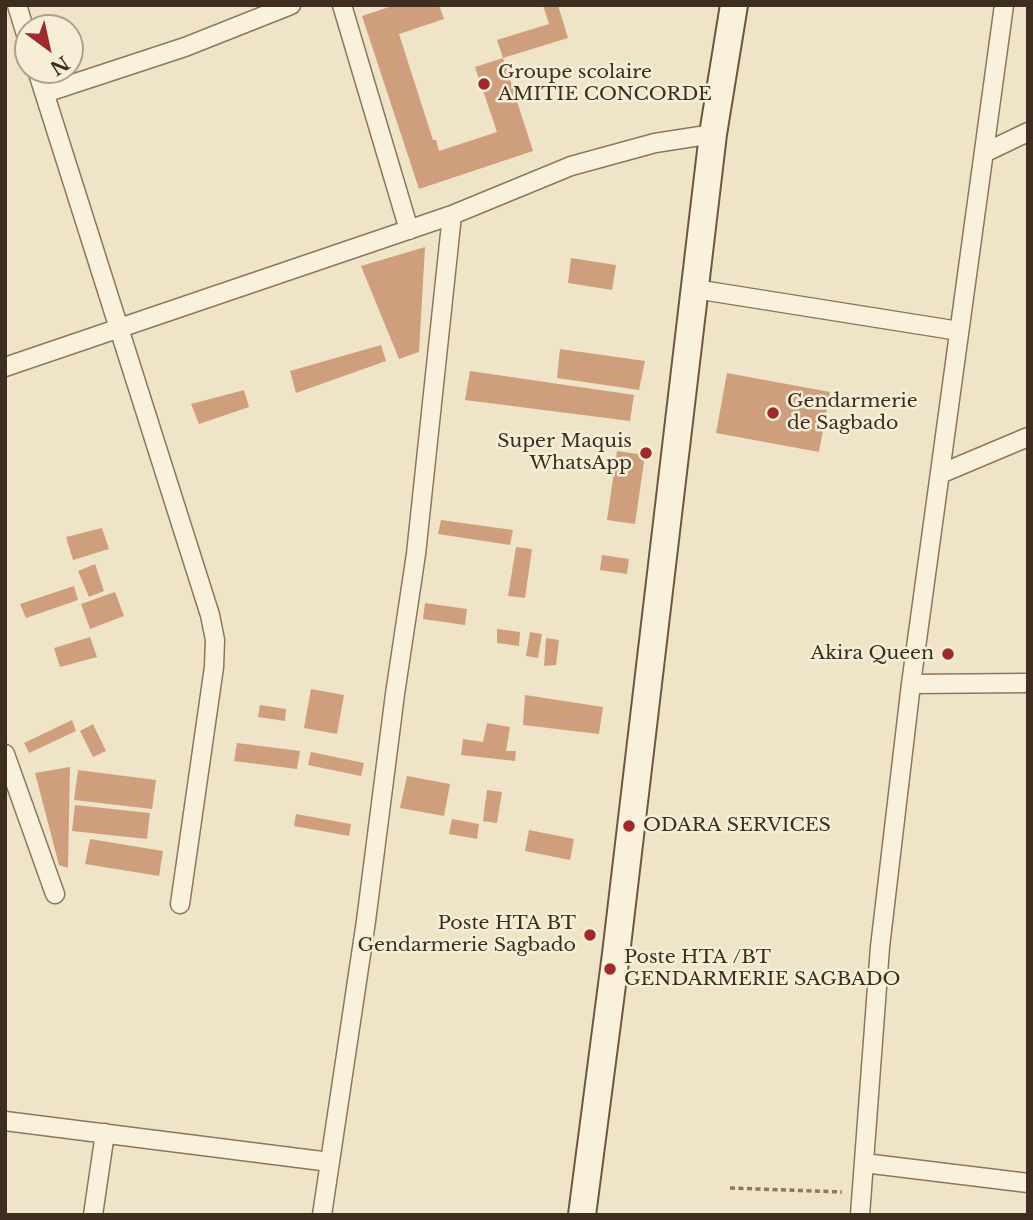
<!DOCTYPE html>
<html>
<head>
<meta charset="utf-8">
<style>
  body { margin:0 }
  #map { position:relative; width:1033px; height:1220px; overflow:hidden; background:#f0e4c8; font-family:"Libre Baskerville",serif }
  canvas { display:block }
  .frame { position:absolute; inset:0; border:7px solid #3d2e20; pointer-events:none }
  .north { position:absolute; left:14px; top:14px; width:70px; height:70px; box-sizing:border-box; background:#f7eed8; border:2px solid #ada18e; border-radius:50%; rotate:147deg; font-size:19px; font-weight:700; line-height:28px; text-align:center; color:#3d2e20 }
  .north::after { content:''; display:block; margin:auto; width:24px; height:32px; background:#9e2a2b; clip-path:polygon(50% 0,100% 100%,50% 72%,0 100%) }
</style>
</head>
<body>
<div id="map">
<canvas width="1033" height="1220"></canvas>
<div class="frame"></div>
<div class="north">N</div>
</div>
<script>
const c = document.querySelector('canvas').getContext('2d');
c.lineJoin = 'round';
function paint(path, color) { c.fillStyle = color; c.fill(path, 'evenodd'); }
function trace(path, color, width, dash) { c.strokeStyle = color; c.lineWidth = width; c.lineCap = dash ? 'butt' : 'round'; c.setLineDash(dash || []); c.stroke(path); }
function drawText(font, color, halo, rows, align = 'center') {
  c.font = font + ' "Libre Baskerville",serif'; c.lineWidth = 5; c.setLineDash([]); c.textBaseline = 'middle'; c.strokeStyle = halo; c.fillStyle = color; for (const [text, x, y, turn = 0] of rows) {
    c.save(); c.translate(x, y); c.rotate((+turn || 0) * Math.PI / 180); c.textAlign = isNaN(turn) ? turn : align; if (halo) c.strokeText(text, 0, 0); c.fillText(text, 0, 0); c.restore();
  }
}
paint(new Path2D(`
  M395,5h44l5,14 -45,15 34,106h3l3,11 58,-19 -22,-65 28,-9 -6,-18 52,-16 -6,-19h15l10,33 -65,20 30,93 -114,38 -57,-173z
  M425,247l-6,105 -20,7 -38,-93z
  M571,258l45,7 -4,25 -44,-7z
  M381,345l5,16 -90,32 -6,-22z
  M560,349l85,12 -6,29 -82,-12z
  M470,371l164,24 -4,26 -165,-21z
  M727,373l103,19 -11,60 -103,-19z
  M244,390l5,17 -50,17 -8,-20z
  M617,451l28,4 -10,69 -28,-4z
  M441,520l72,10 -3,15 -72,-11z
  M102,528l7,21 -36,11 -7,-23z
  M516,547l16,2 -7,49 -17,-2z
  M602,555l27,4 -2,15 -27,-4z
  M95,564l9,27 -15,6 -11,-26z
  M74,586l4,14 -52,18 -6,-14z
  M115,592l9,24 -34,13 -9,-25z
  M425,603l42,6 -2,16 -42,-6z
  M497,629l23,3 -1,14 -22,-3z
  M530,632l12,2 -4,24 -12,-2z
  M90,637l7,20 -37,10 -6,-19z
  M546,638l13,2 -3,25 -12,1z
  M311,689l33,6 -7,39 -33,-6z
  M525,695l78,12 -4,27 -76,-9z
  M260,705l26,4 -1,12 -27,-4z
  M72,720l4,11 -47,22 -5,-10z
  M487,723l23,4 -4,24h10l-1,10 -54,-6 2,-16 20,3z
  M93,724l13,27 -13,6 -13,-26z
  M237,743l63,8 -3,18 -63,-8z
  M311,752l53,11 -3,13 -53,-11z
  M70,767l-2,101 -9,-3 -24,-92z
  M78,770l78,10 -4,29 -78,-9z
  M407,776l43,8 -6,32 -44,-8z
  M487,790l15,2 -5,31 -14,-2z
  M75,805l75,8 -3,26 -75,-8z
  M296,814l55,10 -2,12 -55,-10z
  M452,819l27,5 -2,15 -28,-5z
  M529,830l45,9 -4,21 -45,-9z
  M90,839l73,12 -4,25 -74,-12z`), '#cf9f7d');
const street = new Path2D(`
  M17,5l11,36
  M342,5l67,225
  M37,70l173,545 5,25 -1,27 -34,237
  M45,93l140,-46 106,-42
  M984,153l44,-21
  M695,289l264,42
  M5,367l447,-152 119,-49 84,-23 58,-9
  M940,474l88,-37
  M911,684l117,-1
  M5,754l50,140
  M5,1121l325,41
  M864,1163l164,20
  M93,1215l12,-82
  M322,1215l44,-294 29,-227 21,-140 36,-339
  M860,1215l20,-268 31,-263 93,-679`);
const secondary = new Path2D(`
  M582,1215l34,-261 97,-820 21,-129`);
trace(street, '#8d765c', 21);
trace(secondary, '#6f573f', 30);
trace(new Path2D(`
  M730,1188l112,4`), '#8d765c', 3.5, [5, 3.5]);
trace(street, '#faf1dc', 18);
trace(secondary, '#faf1dc', 26);
for (const [x, y, r, color] of [
  [484,84,7,"#9e2a2b"],
  [773,413,7,"#9e2a2b"],
  [646,453,7,"#9e2a2b"],
  [948,654,7,"#9e2a2b"],
  [629,826,7,"#9e2a2b"],
  [590,935,7,"#9e2a2b"],
  [610,969,7,"#9e2a2b"]
]) { const dot = new Path2D(); dot.arc(x, y, r, 0, 2 * Math.PI); c.fillStyle = color; c.fill(dot); trace(dot, '#f7eed8', 2.5); }
drawText('19px', '#3d2e20', '#f7eed8', [
  ["Groupe scolaire",498,73],
  ["AMITIE CONCORDE",498,95],
  ["Gendarmerie",787,402],
  ["de Sagbado",787,424],
  ["Super Maquis",632,442,"right"],
  ["WhatsApp",632,464,"right"],
  ["Akira Queen",934,654,"right"],
  ["ODARA SERVICES",643,826],
  ["Poste HTA BT",576,924,"right"],
  ["Gendarmerie Sagbado",576,946,"right"],
  ["Poste HTA /BT",624,958],
  ["GENDARMERIE SAGBADO",624,980]
], 'left');
</script>
</body>
</html>
